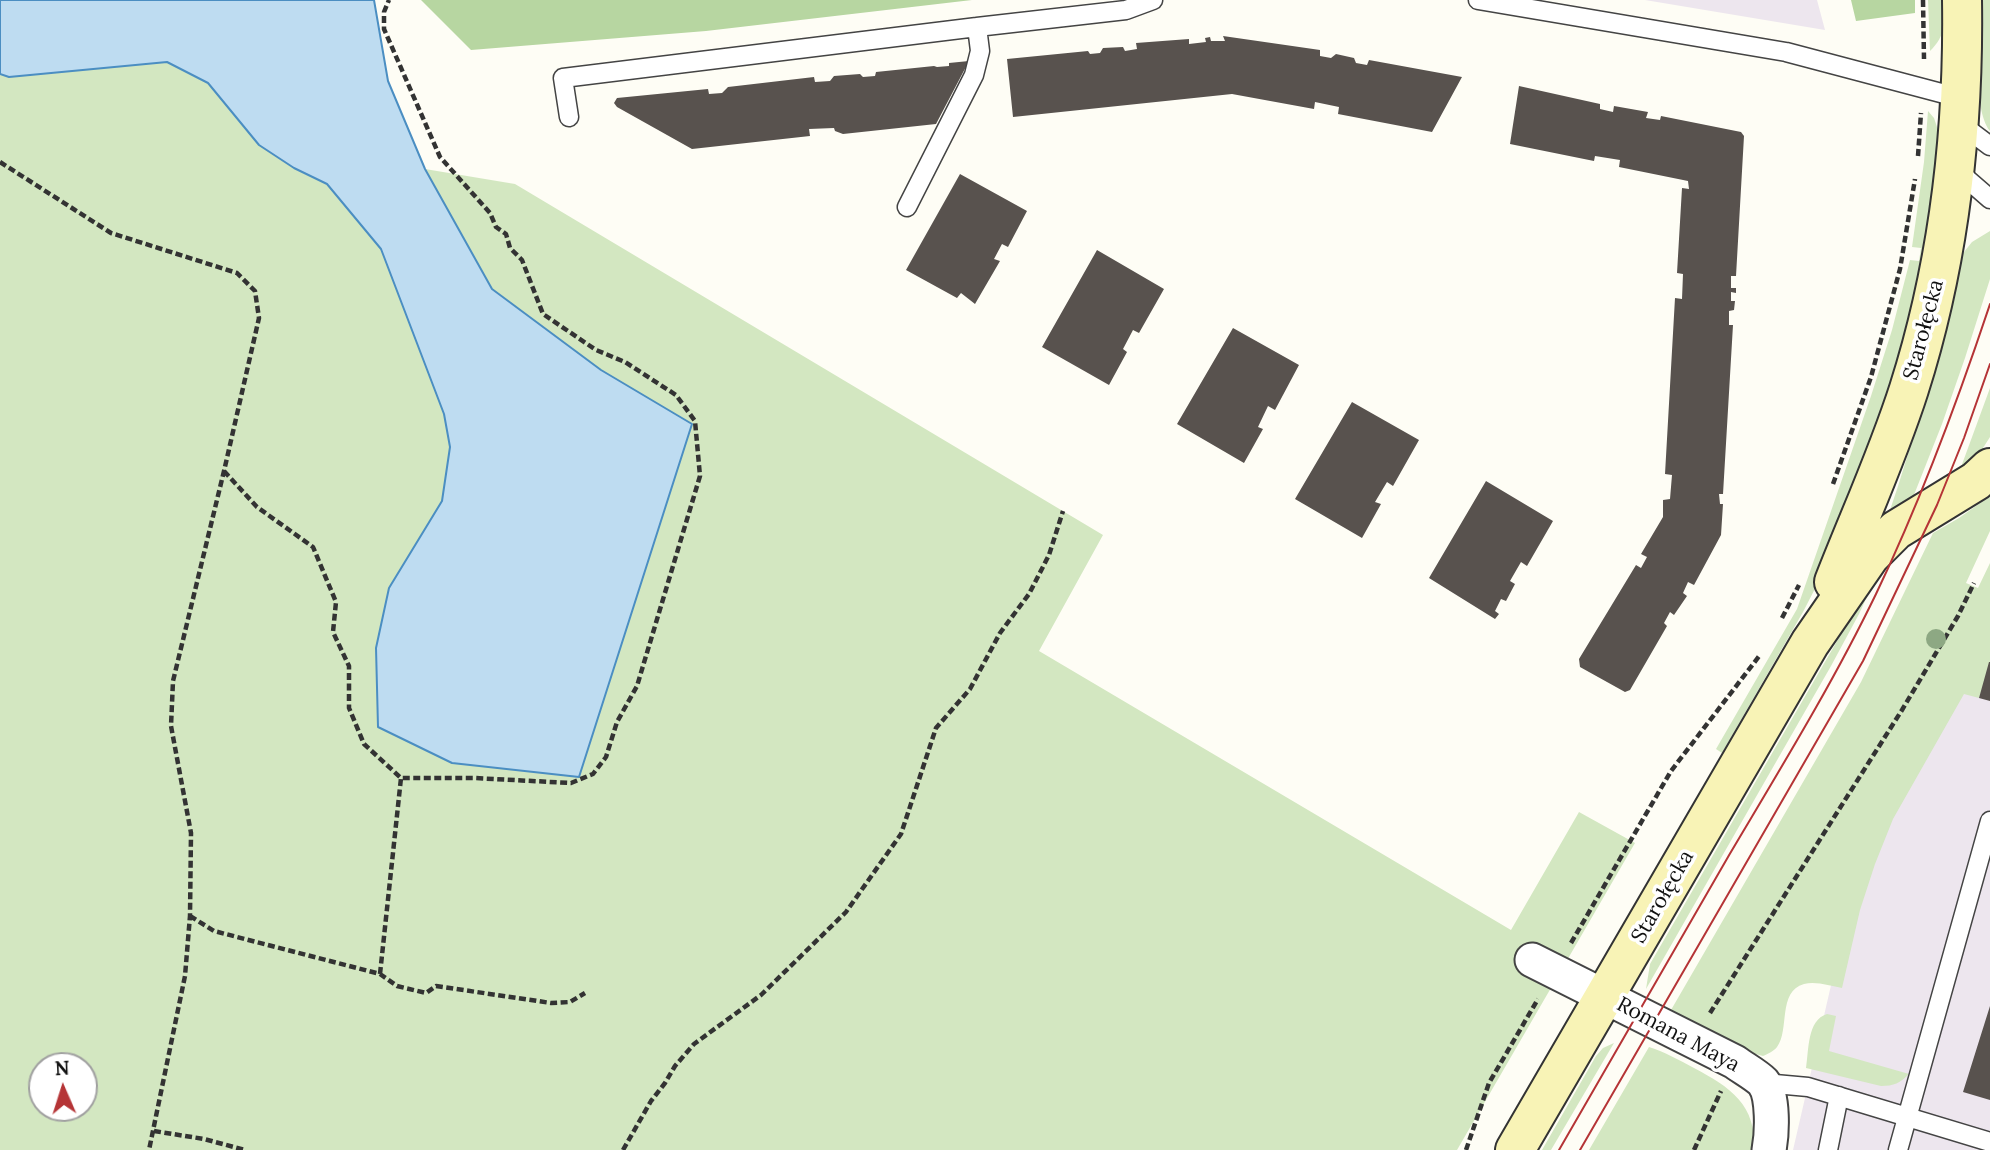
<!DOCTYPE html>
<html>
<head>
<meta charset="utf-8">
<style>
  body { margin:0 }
  #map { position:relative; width:1990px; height:1150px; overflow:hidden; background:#fefdf5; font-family:Lora,serif }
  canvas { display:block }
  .north { position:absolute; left:28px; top:1052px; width:70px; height:70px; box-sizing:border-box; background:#fff; border:2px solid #a0a0a0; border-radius:50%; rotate:357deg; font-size:19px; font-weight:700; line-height:28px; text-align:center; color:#111 }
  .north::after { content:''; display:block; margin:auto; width:24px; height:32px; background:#b53436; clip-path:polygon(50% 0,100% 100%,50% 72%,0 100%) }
</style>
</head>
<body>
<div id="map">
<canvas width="1990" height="1150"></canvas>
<div class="north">N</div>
</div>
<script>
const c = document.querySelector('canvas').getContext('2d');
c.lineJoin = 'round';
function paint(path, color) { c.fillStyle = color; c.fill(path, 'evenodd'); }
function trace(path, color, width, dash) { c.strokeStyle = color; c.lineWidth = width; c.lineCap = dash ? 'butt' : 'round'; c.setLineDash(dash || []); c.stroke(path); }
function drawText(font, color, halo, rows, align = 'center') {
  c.font = font + ' Lora,serif'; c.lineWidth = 7; c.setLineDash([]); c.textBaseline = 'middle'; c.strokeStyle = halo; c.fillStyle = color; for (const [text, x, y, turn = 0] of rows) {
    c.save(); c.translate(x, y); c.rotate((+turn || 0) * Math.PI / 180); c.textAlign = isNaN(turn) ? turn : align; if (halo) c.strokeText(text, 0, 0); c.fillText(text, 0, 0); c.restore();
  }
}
paint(new Path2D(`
  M1645,0h172l8,30z
  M1990,617v533h-197l51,-221 -2,-15z`), '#ede6ee');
paint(new Path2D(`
  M1928,0h16c1,21 2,36 -14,51z
  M1978,0h12v131c-18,-23 -12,-99 -12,-131z
  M167,62l41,21 51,62 35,23 33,16 54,65 63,165 6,33 -8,54 -53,87 -13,60 316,-224 -91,-54 -109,-81 -67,-120 90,15 588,351 -64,116 472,279 68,-118 56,31 -178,307h-1457v-1076l9,3zM42,1066h42v42h-42z
  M1928,111l6,7 6,18 -6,65 -33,163 -79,211 -19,37 -81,141 -6,-4 81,-140 74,-213 21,-66 18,-70 9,1 2,-13 -9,-1 12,-85z
  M1990,231v48l-25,79 -23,66 -32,81 -23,14c30,-86 51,-174 73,-262l12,-15z
  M1990,388v49l-14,22 -19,19z
  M1990,496v35l-24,52 12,5 12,-25v102l-11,33 -15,-4 -71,125 -18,45 -15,46 -18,78c-11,-2 -26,-7 -38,-4 -27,8 -14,46 -27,63 -3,4 -9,7 -14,9l-22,-6 -15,-7 -55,-33 190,-328 72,-149 26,-15z
  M1884,560l-25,54 -28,52 -185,323 4,-25z
  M1827,1014l9,2 -7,35 80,23c-9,9 -15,12 -28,12l-75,-18c3,-18 1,-48 21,-54z
  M1614,1043l-63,107h-9l54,-94 7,-8z
  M1649,1047c16,5 30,13 45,21 36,19 63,37 60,82h-165z`), '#d3e7c1');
paint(new Path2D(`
  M421,0h551l-266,31 -235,19z
  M1851,0h64v13l-59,8z`), '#b7d6a1');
const water = new Path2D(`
  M0,0h374l14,81 37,88 67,120 109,81 91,54 -113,353 -127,-14 -74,-36 -2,-79 13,-60 53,-87 8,-54 -6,-33 -63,-165 -54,-65 -33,-16 -35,-23 -51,-62 -41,-21 -158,15 -9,-3z`);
paint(water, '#bedcf1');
trace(water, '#4b8ec2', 2);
paint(new Path2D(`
  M1223,36l97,14v6l11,2 5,-4 18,4 2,5 11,2 2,-5 93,17 -30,55 -94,-18 1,-7 -24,-5 -1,7 -82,-15 -219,23 -6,-58 81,-8 2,3 10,-1 3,-5 20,-1 2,4 12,-2 -1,-6 53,-4v5l17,-2 -1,-4 5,-1 1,4h14z
  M969,61l-33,63 -93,10 -8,-3 -1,-3 -25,1 1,7 -118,13 -75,-42 -3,-4 3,-5 91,-9 1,5 13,-1 6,-6 86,-10 1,5 15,-1 4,-5 26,-2 3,3 12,-1 1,-4 58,-6 3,1 12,-1v-3z
  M1519,86l81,18v5l13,3 1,-6 34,6 -2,6 14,2 1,-4 80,16 3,4 -8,140h-5v12h5v5l-5,-1v9h4l-1,9 -5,1v14h4l-10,169h-4l1,10h3l-2,31 -27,50 -6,-3 -5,11 4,3 -13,19 -4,-3 -6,11 3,3 -37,64 -5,2 -45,-25 -1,-8 57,-94 5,3 6,-11 -6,-3 22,-37v-17l7,-1 2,-24 -7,-1 10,-176 7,1 1,-25 -6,-1 5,-85 7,1 -1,-8 -69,-14 1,-7 -25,-4 -1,5 -84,-17z
  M960,174l67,37 -19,36 -6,-3 -8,15 6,2 -25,43 -14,-11 -4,5 -51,-28z
  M1097,250l67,39 -25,44 -6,-3 -10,19 4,3 -18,33 -67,-38z
  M1233,328l66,37 -24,45 -7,-4 -10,21 5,2 -19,34 -67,-39z
  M1352,402l67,38 -26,46 -6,-4 -12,20 6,2 -19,34 -67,-39z
  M1486,481l67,40 -26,45 -6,-4 -11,19 5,3 -9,17 -5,-2 -6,12 4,3 -4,5 -66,-41z
  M1989,662h1v39l-11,-3z
  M1990,1006v94l-27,-8z`), '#58524e');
const lane = new Path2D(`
  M1478,0l308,52 174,46
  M569,117l-6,-39 414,-51
  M1961,119l9,12 20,15
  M1959,167l8,12 23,20
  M907,207l67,-132 6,-24 -3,-24 149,-17 27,-10
  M1764,1083l44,4 182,55
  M1828,1150l11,-54
  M1898,1150l92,-329`);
const street = new Path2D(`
  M1532,960l203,102c8,6 21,13 28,20 11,14 9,52 6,68`);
const secondary = new Path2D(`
  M1834,582c25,-64 54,-127 75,-193 40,-126 55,-258 53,-389
  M1515,1150l295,-507 60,-87 26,-26 80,-49 14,-13`);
trace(lane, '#444', 21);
trace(street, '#444', 37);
trace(secondary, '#333', 42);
trace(new Path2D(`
  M1923,0l1,59
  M1918,156l3,-43
  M0,162l111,71 126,40 18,18 4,27 -35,153 -51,210 -2,45 20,107 -1,83 -5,60 -36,174
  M224,471l33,36 56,40 23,55 -3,30 16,34v42l15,36 37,34h73l97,5 22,-9 13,-17 11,-35 20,-36 63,-210 -5,-55 -19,-26 -51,-33 -29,-12 -53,-36 -21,-54 -12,-12 -4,-14 -10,-7 -6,-14 -50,-56 -56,-128v-17l5,-12
  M1833,484l38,-107 29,-108 15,-90
  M1782,618l17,-33
  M190,916l24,15 166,43 17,12 29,7 10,-7 115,17 19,-1 15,-9
  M1571,943l100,-172 89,-116
  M380,974l21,-196
  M1710,1013l192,-303 56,-94 16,-33
  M154,1131l50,8 41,11
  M623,1150l28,-49 14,-18 10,-17 19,-22 67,-49 85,-83 55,-78 35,-106 34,-39 30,-56 29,-39 20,-39 14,-44
  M1466,1150l23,-67 49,-84
  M1694,1150l27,-59`), '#333', 4.5, [7, 3.5]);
trace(lane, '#fff', 18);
trace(street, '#fff', 33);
trace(secondary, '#f8f3b6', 38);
trace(new Path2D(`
  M1559,1150c56,-98 112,-196 169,-293 51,-86 104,-172 148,-263 45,-94 81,-191 114,-290
  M1580,1150l283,-489 74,-156 27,-67 26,-74`), '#b53436', 2);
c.fillStyle = '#8da883';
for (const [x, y] of [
  [1936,639]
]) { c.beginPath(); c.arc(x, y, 10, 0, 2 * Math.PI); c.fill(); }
drawText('21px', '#111', '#fff', [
  ["Starołęcka",1924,330,-75],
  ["Starołęcka",1663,897,-60],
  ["Romana Maya",1678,1035,28]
]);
</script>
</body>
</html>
